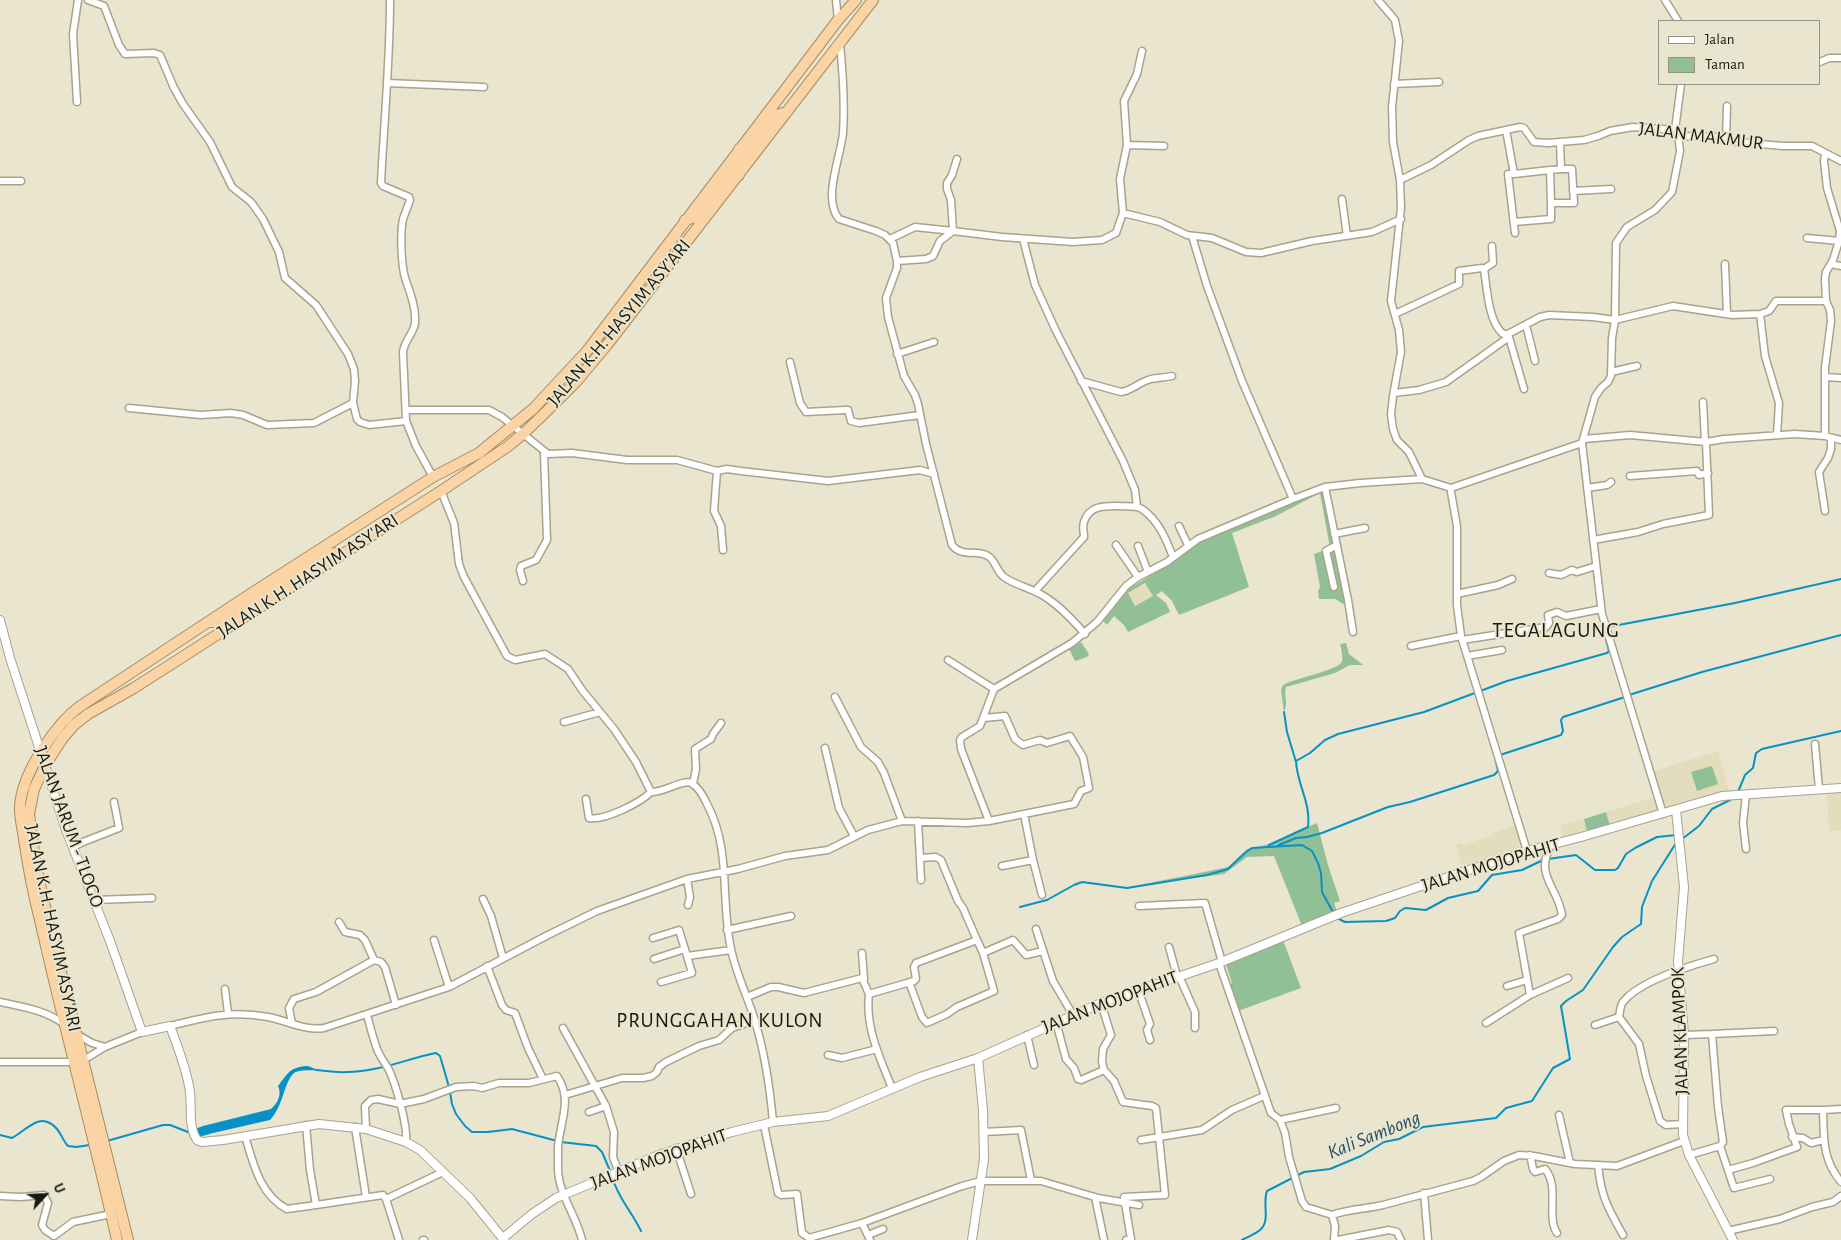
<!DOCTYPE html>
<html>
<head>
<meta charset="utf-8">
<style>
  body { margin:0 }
  #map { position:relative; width:1841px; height:1240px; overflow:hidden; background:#eae5ce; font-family:"Alegreya Sans",sans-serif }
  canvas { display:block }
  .legend { position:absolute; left:1658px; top:20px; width:162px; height:65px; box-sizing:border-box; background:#eae5ce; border:1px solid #969382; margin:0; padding:6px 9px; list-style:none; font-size:15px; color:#19180f }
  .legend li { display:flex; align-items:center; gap:10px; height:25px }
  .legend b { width:25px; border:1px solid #969382 }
  .north { position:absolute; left:20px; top:1170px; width:50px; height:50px; -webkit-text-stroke:4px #eae5ce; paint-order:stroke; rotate:65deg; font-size:14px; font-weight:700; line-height:20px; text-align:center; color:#19180f }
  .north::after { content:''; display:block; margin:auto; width:18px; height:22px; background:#19180f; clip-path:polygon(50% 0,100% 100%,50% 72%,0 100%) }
</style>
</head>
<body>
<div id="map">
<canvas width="1841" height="1240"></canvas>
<ul class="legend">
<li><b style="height:6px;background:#fff"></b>Jalan</li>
<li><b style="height:14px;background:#92c096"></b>Taman</li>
</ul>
<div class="north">U</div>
</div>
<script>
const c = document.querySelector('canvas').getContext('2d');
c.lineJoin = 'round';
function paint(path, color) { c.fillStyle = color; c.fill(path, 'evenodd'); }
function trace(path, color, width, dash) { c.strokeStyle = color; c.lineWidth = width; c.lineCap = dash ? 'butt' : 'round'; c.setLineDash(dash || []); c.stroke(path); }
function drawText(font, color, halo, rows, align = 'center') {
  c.font = font + ' "Alegreya Sans",sans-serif'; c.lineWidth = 4; c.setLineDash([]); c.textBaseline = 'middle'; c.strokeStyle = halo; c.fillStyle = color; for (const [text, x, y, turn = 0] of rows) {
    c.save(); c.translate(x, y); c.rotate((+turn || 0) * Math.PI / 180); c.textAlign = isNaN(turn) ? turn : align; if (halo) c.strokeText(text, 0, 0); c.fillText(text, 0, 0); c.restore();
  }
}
paint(new Path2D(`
  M1146,583l7,13 -18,10 -7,-13z
  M1718,751l11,39 -63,20 -12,-39z
  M1841,792v38l-12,1 -2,-38z
  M1655,797l5,15 -50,14 -4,-14z
  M1584,819l3,13 -24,7 -3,-14z
  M1517,824l7,23 -1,3 -60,20 -7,-25 6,-2 1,2 30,-10v-2z`), '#e3ddbe');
paint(new Path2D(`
  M1322,490l23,115 -10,-6h-16l-1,-8 2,-4 -6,-33 16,-6 -10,-55 -44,23 -44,17 17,54 -70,28 -7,-14 -10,-10 -6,4 10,8 4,9 -42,20 -4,-7 -10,-9 -7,9 -4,-4 27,-33 43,-26 23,-18zM1145,583l8,13 -18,10 -7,-13z
  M1081,642l8,12 -2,3 -12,4 -6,-12z
  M1346,643l3,11 14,11h-13l-15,8 -49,14c-3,8 3,15 -2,25l-3,-22 2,-5c10,-6 54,-15 58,-22 3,-4 0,-15 -1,-19z
  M1712,766l6,18 -21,7 -6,-19z
  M1606,812l4,14 -23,6 -3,-13z
  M1317,823l11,42 12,36 -6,2 3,8 -35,15 -28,-70 -27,1 -23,17 -85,11 85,-17 5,-2 18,-17 23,-5z
  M1283,940l18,48 -63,23 -9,-26 3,-2 -6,-19z`), '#92c096');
paint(new Path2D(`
  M308,1066l10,4c-6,1 -18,-1 -24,3 -10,9 -11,34 -24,47l-57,13 -14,4h-6l-6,-5 16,-6 68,-17c7,-6 11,-15 7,-23 10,-13 12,-19 30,-20z`), '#0692c6');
trace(new Path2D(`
  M1608,627l127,-24 106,-24
  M1629,695l73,-23 139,-37
  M1284,712l3,20 9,30
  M1500,755l61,-20 2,-4 -2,-11 2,-3 62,-20
  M1738,792l7,-17 8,-7 3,-15 6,-4 79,-18
  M1682,839l17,-13 13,-17 22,-11
  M1269,845l39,-18c3,-25 -11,-42 -12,-66l14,-8 15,-13 13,-6 86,-22 83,-31 100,-28 2,-2 -6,-23
  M1279,845l17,-7 11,-1 15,-4 66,-26 22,-5 84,-27 4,-4 -3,-14
  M1548,859l28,-4 19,15h20l3,-2 8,-14 9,-6 22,-11 20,-2
  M1020,907l27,-7 27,-15 8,-3 45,6 80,-13 21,-6 17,-16 7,-5 50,-3 10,6 6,12 3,10 1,19 12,22
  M1337,918l8,4 41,-1 9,-3 5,-7 5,-3 21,2 22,-12 30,-7 14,-16 30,-5 21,-10
  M316,1070c10,1 21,3 31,2 31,0 59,-13 89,-19l4,3 9,31
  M450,1092l2,12 4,10 9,12 7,6h16l24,-3 49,13 35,4 6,6 9,21
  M0,1135l12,3c15,-8 28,-28 45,-9 5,6 6,12 11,17l8,1 14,-2
  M107,1141l56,-16h7l18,7
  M612,1177c6,21 20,35 29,54
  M1242,1240c6,-3 13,-6 18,-10 11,-9 2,-27 7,-39l37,-19 26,-3 31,-13 23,-14 15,-3 24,-12 73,-9 10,-10 26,-7 21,-33 17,-9 -9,-53 5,-5 17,-11 30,-43 9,-10 19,-13 1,-17 10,-26 24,-38`), '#0692c6', 2);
const minor = new Path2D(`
  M88,0l16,6 15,39 6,9 29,-1 6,2 14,33 9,16 27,38 22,45 19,15 12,17 16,33 6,26 31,27 32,49 6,15 1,12 -2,22 4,16 3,3 9,3 37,-4
  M390,0c0,61 -6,122 -9,183l2,3 26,11 1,3c-2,6 -5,13 -7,19 -3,15 -2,48 3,62 5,14 10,27 9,42 -1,10 -11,18 -12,29l3,69 10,25 17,31
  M836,0l2,20
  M1378,0l17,20 4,21 -7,66 1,35 7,38 1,28 -10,93 8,29 2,22 -8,44 -2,18 2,15 4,11 12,12 13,27
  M1665,0l13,21
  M840,44c3,30 5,59 3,89 -2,23 -21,66 -4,86l37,12 9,4 8,8 4,18v7l-11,30 2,19 16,59 11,19 3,9 8,40 26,101c10,13 24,4 36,11 8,5 8,15 16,21 11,8 26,11 38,18 17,10 30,24 43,39
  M1142,51l-5,23 -13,27 3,44 -7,34 3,34 37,9 27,13 25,3 34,14 15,1 51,-12 60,-9 29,-13
  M1820,62l9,-4h12
  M387,83l97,4
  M1394,84l45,-2
  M77,102l-4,-68 5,-34
  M1506,130l8,44h-6l7,59
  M1675,130l6,-46
  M1726,141l1,-35
  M1127,145l37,1
  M1825,153l-1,8 3,27 13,43 -1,10 -6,19 -7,12 -1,7 1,22 4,9 1,11 -6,47v68
  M957,159l-5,16 -5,8v6l4,11 2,31 49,6 71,5 29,-2 14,-7 7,-20
  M1514,174l36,-4
  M1400,180l31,-15 38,-25 9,-4 42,-9 4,1 10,14 14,1 36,-3 14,-4 12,-5 23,-4 42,3 6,6 34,1 11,4 57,5h29l29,15
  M0,181h21
  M1573,191l38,-2
  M1342,199l5,37
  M1551,203l-1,-33 11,-1
  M1514,222l37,-3v-16h23l-2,-34h-11l-1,-27
  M1192,236l15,50 35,95 51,118
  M1807,238l32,3
  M890,239l25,-12 38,4
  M1023,239l12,46 21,46 67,130 12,29 2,17
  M897,261l29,-2 7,-3 7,-15 13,-10
  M1725,264l2,50
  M1831,264l10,2
  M1484,269l9,-6 -1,-17
  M1395,314l64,-30v-13l23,-3 2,1c3,19 4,52 19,65h5
  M1760,314l5,42 14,47 -2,32
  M1526,325l9,36
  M1509,337l15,52
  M897,354l37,-12
  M790,362l10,41 6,9 39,-2h3l3,11 8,2 61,-8
  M1611,372l26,-6
  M1825,377l16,1
  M1081,381l40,11c10,-1 17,-9 27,-12 8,-3 16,-2 24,-4
  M1394,393l25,-3 27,-8 63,-45 -1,-3 32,-17 9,-2 44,2 22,3 58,-14 59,9 28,-1 9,-3 7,-10h50
  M1703,402l2,40
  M129,408l72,7 30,-2 12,2 24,10 47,-2 39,-20
  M406,410h83l13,7 46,37 24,-1 55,7h50l40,11 10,-2 14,2 87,10 92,-11 14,4
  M1584,439l46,-4 76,7 18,-3 71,-5 30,2 16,4
  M717,471l-3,40 7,15 2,24
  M1630,476l67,-5 2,4 9,-2
  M1325,487l23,113 5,32
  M1587,488l20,-3 4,-3
  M441,491l13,32 5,41 5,13 43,79 8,4 30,-6 23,15 14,21 32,39 22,33 15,30c11,1 33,-13 40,-9 7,4 13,14 16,21 25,47 13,95 24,145 5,25 17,48 24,72 10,33 15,67 18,101
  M1825,511l-6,-39 9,-14 3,-9v-11
  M1179,526l9,19
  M1334,534l31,-6
  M1593,540l45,-8 25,-8 46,-9 -3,-73
  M1116,545l22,32
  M1138,546l10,26
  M1549,573l12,2 11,-5 5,2 19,-6
  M523,581l-3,-11 1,-4 15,-6 11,-20 -3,-87
  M1334,587l-8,-36 11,-6
  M1035,591l49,-54c0,-5 -2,-11 0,-15 5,-17 21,-16 35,-16 7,1 17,-1 23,3 17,12 24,30 31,48
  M1457,594l41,-9 14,-6
  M1462,640l84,-13 3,-4 -1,-8 9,-3 9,4 35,-7
  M1411,646l50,-10
  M1467,656l35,-6
  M948,660l46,29
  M835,697l26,50 17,15 6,11 18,48
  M564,722l36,-10
  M1815,744l4,45
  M825,748l14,60 15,28
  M693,784l3,-15 -1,-20 16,-10 2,-5 8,-11
  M1746,795l-3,28 3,26
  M586,799l3,19c15,3 51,-15 62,-26
  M1024,814l9,46 9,35
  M1663,814l-61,-200 -20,-171 13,-46 6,-9 7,-6 3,-6 1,-38 3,-18 1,-77 11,-16 28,-17 17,-18 8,-41 -2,-17
  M918,821l3,59
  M989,821l-28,-72 -1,-9 2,-3 18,-11 14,-37 78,-46 25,-21 29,-36 12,-9 29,-15 31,-23 95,-40 32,-12 35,-4 62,-4 29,9
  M73,847l10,-5 36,-14 -5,-26
  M1527,851l-66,-215 -4,-31v-79l-6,-34v-4l131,-45
  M921,858l15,-1 5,3 17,41 5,7 14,32
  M1002,866l31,-6
  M687,879l3,18 -2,8
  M483,899l8,17 12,42
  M95,900l57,-2
  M1139,906l66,-3 17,59
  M339,922l6,10 15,3 5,5 9,20
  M1036,929l17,52 20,34
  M727,930l64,-14
  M653,938l26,-8 8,26 44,-6
  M434,940l15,47
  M1169,947l8,29
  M862,953l2,26
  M654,959l31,-10
  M1219,963l52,150 9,7 5,13 4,24 13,44 4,6 26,8 3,11 -1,14
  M487,966l15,39 4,5 9,3 13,35 15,31
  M1179,976l16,36v16
  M661,982l31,-9 -5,-17
  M909,982l13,35 5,6 20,-9 10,-7 37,-16 -11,-38 30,-13 13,15 17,-4
  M1507,986l20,-6
  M225,989l3,24
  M1138,989l12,35 -3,6 3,10
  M869,994c-4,34 11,64 23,94
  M1530,995l-11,-62 39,-14 4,-4c-4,-28 -28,-39 -11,-70
  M747,997l24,-10h7l26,6 58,-15 7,16 45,-13 2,-2 -2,-12 2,-4 61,-23 6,13
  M0,1002c23,5 45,8 64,22
  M1101,1003l10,32 -8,14 -1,13 2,8 10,11 9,21 29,4 4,2 9,87 -41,2 7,42 -5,1
  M367,1015c3,11 6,23 10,34 3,8 8,14 12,21 7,15 19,56 17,72
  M1619,1017l20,27 7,32 14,45 6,4 16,-1
  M1056,1022l10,37 8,9 4,11 3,1 23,-10
  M1486,1023l44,-28 38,-17
  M292,1024l-3,-16 5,-9 22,-7 58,-32 7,2 4,5 11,38
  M1595,1025l24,-8c1,-5 1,-11 4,-15 16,-21 66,-36 91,-43
  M170,1026c35,-9 62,-16 98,-9 20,4 37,14 56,11l125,-41 99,-52 49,-24 90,-32 51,-10 47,-13 43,-6 40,-20 34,-9 65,2 22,-2 85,-17 7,-13 8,-3 -6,-31 -13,-21 -23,7 -7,-3 -17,5 -8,-6 -10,-23 -21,2
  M563,1028l43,78 8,26 -1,25 6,16
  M1712,1034l62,-3
  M78,1035l14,8 13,4
  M1027,1035l7,30
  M1684,1035l28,-1 6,73 5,35 -3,4 -31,9
  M828,1055l14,3 35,-9
  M82,1061l23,-14 37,-15
  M0,1062h73
  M565,1095l57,-17h21l9,-2 5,-4 2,-5 7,-5 33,-16 20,-6 13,-12 23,-8
  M1841,1109l-18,1c1,28 -1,49 18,72
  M589,1112l17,-6
  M1559,1115l11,48
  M1280,1120l56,-12
  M306,1125l4,45 6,35 67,-10 3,4 13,41
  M764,1125l14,68 3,2 16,-1 5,39 7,5 53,-15 100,-37 19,-5h60l57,17 41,7
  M355,1127l11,70
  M366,1129l-1,-23 6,-6 7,-1 22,5 24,-5 32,-12 18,-1 8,2 17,-5h30l28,-7c16,23 3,46 1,71 0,8 0,16 0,23 1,25 19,47 24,70
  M984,1132l37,-2 10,50
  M245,1136c8,27 15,59 42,73l29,-4
  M1792,1137l11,1 8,5 13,-3
  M1141,1140l61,-10 30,-20 32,-14
  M1720,1146l14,42 36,-9
  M676,1148l15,46
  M1530,1155l3,14 2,3 10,-3c15,17 1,48 12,64
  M1598,1165c3,32 10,43 25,70
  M1728,1170l25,-7 44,-16 -8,-23 -3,-14h37
  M1424,1193l4,47
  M0,1196l21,1 23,-2 4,8 -6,22 3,5 9,6 19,-14 38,-8
  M1095,1197l9,43
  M386,1199l57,-27
  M1332,1215c16,-6 34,-6 51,-10l90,-24 8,-4 23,-16 15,-6 15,1 41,8 42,2 67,-25
  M862,1223l8,17
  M1728,1231l52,-12 32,-12 21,-5 8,-6
  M868,1235l15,-6
  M423,1240h1
  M1338,1240l51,-10 8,2 4,8`);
const tertiary = new Path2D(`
  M0,620l10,38 56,172 44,111 32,91 28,-6c7,19 15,39 19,60 4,17 -2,39 8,54l5,2 21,-2 96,-16 47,5 40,13 14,8 50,48 34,42
  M1676,810l8,77 -6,75 6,73 -1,100 6,20 44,85
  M503,1238l29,-24 24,-16 105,-44 71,-22 41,-10 55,-6 92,-39 58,-19 123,-55 118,-40 122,-50 125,-42 61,-20 54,-14 141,-41 119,-8
  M972,1240l12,-81 -1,-49 -5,-52`);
const trunk = new Path2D(`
  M739,149l-1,7 3,2 35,-43 11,-3
  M685,220l8,-2 6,-4 39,-49 3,2 -2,8
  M284,573l-4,6 3,3 47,-29 12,1
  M208,622h14l56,-35 2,4 -6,6
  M117,1240c-24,-107 -53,-213 -77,-320 -7,-27 -12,-54 -16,-81 -2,-14 -6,-28 -3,-41 5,-29 35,-74 58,-91l173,-114 181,-116 46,-24 54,-44 54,-58 251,-331 18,-20
  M128,1240l-79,-316 -13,-58 -7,-52 5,-25 12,-25 16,-25 12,-14 14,-11 46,-26 307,-197 66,-44 16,-13 26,-25 27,-27 31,-37 266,-345`);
trace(minor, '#a7a38d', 9);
trace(tertiary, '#a7a38d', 10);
trace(trunk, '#aa8b62', 12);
trace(minor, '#fff', 6);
trace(tertiary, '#fff', 8);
trace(trunk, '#fad4a4', 10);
drawText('19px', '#19180f', '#eae5ce', [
  ["JALAN MAKMUR",1701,136,7],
  ["JALAN K.H. HASYIM ASY'ARI",619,323,-50],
  ["JALAN K.H. HASYIM ASY'ARI",308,576,-33],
  ["JALAN JARUM - TLOGO",69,827,70],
  ["JALAN MOJOPAHIT",1491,865,-17],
  ["JALAN K.H. HASYIM ASY'ARI",53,928,78],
  ["JALAN MOJOPAHIT",1110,1002,-21],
  ["JALAN KLAMPOK",1680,1031,-92],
  ["JALAN MOJOPAHIT",659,1159,-20]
]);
drawText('italic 20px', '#214f65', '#eae5ce', [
  ["Kali Sambong",1374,1135,-22]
]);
c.letterSpacing = '1px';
drawText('21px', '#19180f', '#eae5ce', [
  ["TEGALAGUNG",1556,631],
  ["PRUNGGAHAN KULON",720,1021]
]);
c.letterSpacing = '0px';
</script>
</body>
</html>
